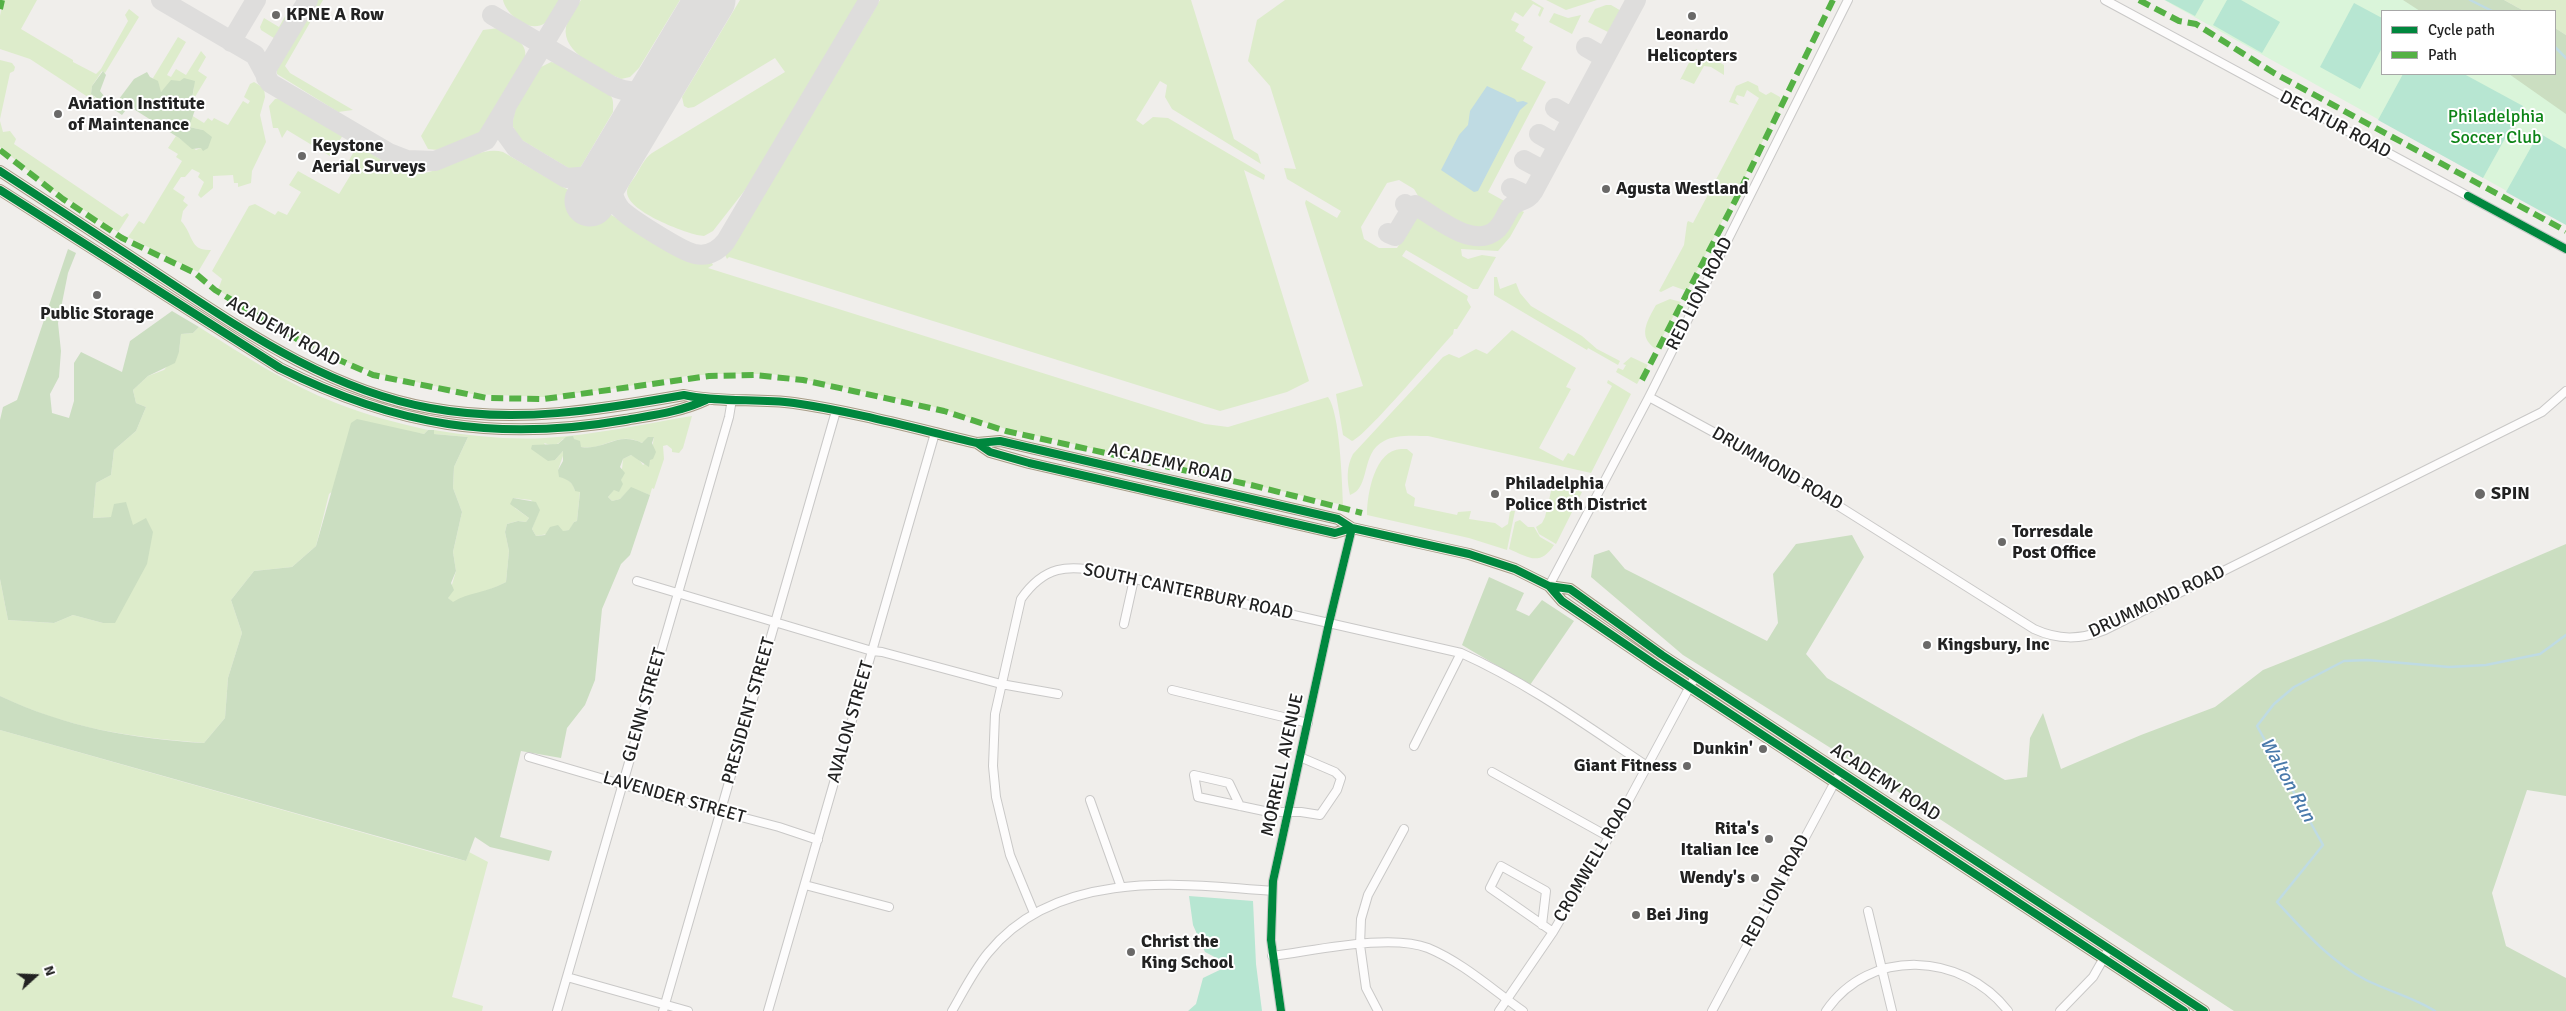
<!DOCTYPE html>
<html>
<head>
<meta charset="utf-8">
<style>
  body { margin:0 }
  #map { position:relative; width:2566px; height:1011px; overflow:hidden; background:#f0eeeb; font-family:Signika,sans-serif }
  canvas { display:block }
  .legend { position:absolute; left:2381px; top:10px; width:175px; height:65px; box-sizing:border-box; background:#fff; border:1px solid #a7a7a7; margin:0; padding:6px 9px; list-style:none; font-size:15px; color:#222 }
  .legend li { display:flex; align-items:center; gap:10px; height:25px }
  .legend b { width:25px; border:1px solid #a7a7a7 }
  .north { position:absolute; left:10px; top:951px; width:50px; height:50px; -webkit-text-stroke:4px #fff; paint-order:stroke; rotate:70deg; font-size:14px; font-weight:700; line-height:20px; text-align:center; color:#222 }
  .north::after { content:''; display:block; margin:auto; width:18px; height:22px; background:#222; clip-path:polygon(50% 0,100% 100%,50% 72%,0 100%) }
</style>
</head>
<body>
<div id="map">
<canvas width="2566" height="1011"></canvas>
<ul class="legend">
<li><b style="height:6px;background:#00873e"></b>Cycle path</li>
<li><b style="height:6px;background:#55b145"></b>Path</li>
</ul>
<div class="north">N</div>
</div>
<script>
const c = document.querySelector('canvas').getContext('2d');
c.lineJoin = 'round';
function paint(path, color) { c.fillStyle = color; c.fill(path, 'evenodd'); }
function trace(path, color, width, dash) { c.strokeStyle = color; c.lineWidth = width; c.lineCap = dash ? 'butt' : 'round'; c.setLineDash(dash || []); c.stroke(path); }
function drawText(font, color, halo, rows, align = 'center') {
  c.font = font + ' Signika,sans-serif'; c.lineWidth = 4; c.setLineDash([]); c.textBaseline = 'middle'; c.strokeStyle = halo; c.fillStyle = color; for (const [text, x, y, turn = 0] of rows) {
    c.save(); c.translate(x, y); c.rotate((+turn || 0) * Math.PI / 180); c.textAlign = isNaN(turn) ? turn : align; if (halo) c.strokeText(text, 0, 0); c.fillText(text, 0, 0); c.restore();
  }
}
paint(new Path2D(`
  M3,0h34l-16,29 52,31v2l23,12 5,-5 27,-48 -3,-6 4,-6 10,8 -34,56 -3,-2 -10,15 -1,8 5,4 -2,3 -64,-42 -30,-10v-33z
  M314,0h9l-38,66 5,7 63,37 -15,2 -61,-38 -1,-9z
  M503,0h57c-4,7 -8,18 -15,23 -15,11 -39,-8 -42,-23z
  M581,0h99l-41,68 -9,9 -9,2c-20,-8 -60,-27 -55,-52 2,-9 10,-19 15,-27z
  M740,0h119l-107,181 -39,50 -9,5 -7,-1c-16,-4 -70,-24 -70,-43 0,-6 6,-12 9,-17 5,-8 8,-16 16,-22l133,-81 -10,-14 -81,49 -6,1 -4,-2 -2,-9z
  M880,0h311l43,139 24,15 3,10 -89,-55 -7,-12 2,-12 -7,-4 -24,39 7,5 10,-8 15,1 97,57 -1,5 -20,-10 65,211 -22,11 -67,19 -459,-144 -32,-10 -2,2 -2,-4 9,-10z
  M1285,0h246l13,8 -4,9 -2,-2 3,-7 -8,-4 -10,13 -8,-5 -4,8 8,4 -4,7 10,6 -2,4 10,6 -12,22 25,13 -58,110 20,11 -13,22 -10,6h-15l-47,-27 -9,-15 -15,-9 -12,3 -26,44 3,12 15,9h18l22,-36c21,13 55,42 81,22 8,-7 12,-18 16,-26l8,4 -14,25 -12,14 -37,-2 1,7 6,3 14,-4 14,2 -18,32h-5l-67,-39 -4,6 66,40 -1,4 4,7 -14,22h-3l-1,5c-15,16 -88,103 -101,107l-9,-6 -7,-41 27,-8 -58,-183 1,-3 31,18 4,-7 -54,-32 -3,-11 12,1 -26,-83 -22,-25 9,-41z
  M1546,0h51l-31,10z
  M2504,0h62v35l-11,-7v-17h-31z
  M1606,5h5l12,7 -9,18 -6,2 -20,-10 7,-13z
  M288,11l6,6 -13,22 -4,1 -16,-10 -1,-3 4,-9 15,9z
  M1554,13l14,5 13,-3 -9,19 -23,-12z
  M499,28c12,8 32,15 25,33l-43,72 -43,17 -10,-1 -7,-13 62,-106z
  M178,37l8,5 -19,33 4,2 5,-8 10,6 15,-24 5,6 -8,14 9,6 -15,25 2,-16 -19,-5 -14,11 -8,-14z
  M1696,49l28,16v10l-13,-8 -7,-1 -10,18 -12,-5 -2,1z
  M0,60l12,3 3,4 -1,4 -4,2 -10,46z
  M551,62c11,2 54,25 60,34 3,5 2,10 2,16l-34,58 -4,2 -55,-33 -8,-14 3,-15 24,-42z
  M1748,81l10,5 1,5 7,4 5,-3 9,5 1,8 -94,186 -14,-5 -12,6 -2,-1 25,-46 3,-22 1,-2 5,2 66,-125 -12,-8 -3,7 -7,-2 -2,5 4,5 -10,-3 7,-16z
  M254,82l10,6 1,9 -5,18 6,27 -14,29 -1,12 -13,4v-4h-4l-1,-8 -20,1v12l-12,10 -3,-3 6,-13 -6,-5 2,-4 -8,-4 -7,8h-4l-8,12 12,8 -2,4 5,4 -5,6 -2,10c13,14 8,30 30,29l-13,22 -70,-35 11,-16 5,3 38,-63 -6,-4 2,-3 -10,-6 8,-12 20,14 5,-2 2,-18 -14,-3 2,-12 13,8 4,-5 4,3 2,-3 14,7 15,-24 5,3 2,-3 -6,-4 6,-13z
  M280,98l63,37 -13,21 -43,-26 -5,8 -4,-10h-5l-4,-22 6,-7z
  M0,121l3,11 7,-1 6,8 -2,5 108,73 5,-4 2,2 -11,17 -74,-48 -44,-37z
  M358,144c15,10 33,25 51,29 30,6 66,-29 94,-21l184,107 8,3 16,-1 2,4 -5,3 497,156 23,3 100,-30c12,16 14,85 15,108l-337,-76 -75,-23 -134,-28 -26,-4h-55l-29,2 -76,13 -67,8 -72,-3 -94,-20 -35,-13 -52,-25 -73,-46 4,-11 -10,-8 37,-65 6,-2 20,11 3,-4 9,4 14,-23 -12,-7 9,-14 41,23 14,-23 -7,-5z
  M1494,277h3l3,12 16,-6 4,10 11,13 51,30 15,13 23,12 -2,4 -30,-17 -1,2 -93,-55z
  M1670,299l11,3 -25,47c-19,-12 -9,-28 0,-44z
  M199,327c44,28 88,57 137,76 30,12 61,20 92,27l-4,4 -16,-2 -79,62 -13,52 -24,21 -38,4 -23,29 11,33 -14,45 -3,40 -21,25c-74,-6 -136,-14 -204,-47v-117l8,41 46,3 19,-8 30,8 30,-97 -22,-9 -18,1 3,-35 15,-8 3,-25 22,-19 10,-24 -10,-4 -3,-13 15,-14 16,-6 15,-18 2,-18 12,-1z
  M1512,330l64,38 -10,19 5,2 -32,59 24,13 5,-8 6,3 38,-70 -5,-3 1,-3 23,14 -40,79 -163,-37c-13,0 -32,-2 -44,5 -24,12 -13,47 -34,54 -3,-14 -4,-28 3,-41l90,-97 6,-3 10,4 17,-9 11,5z
  M1631,357l17,8 -11,19 -21,-12 2,-4 5,2 3,-5 -3,-1z
  M692,416l-9,32 -4,5 -7,-1v-3l-5,-4 -4,1 1,13 -10,30 -2,-1 -2,7 -19,-7 -11,11 -8,2 -4,-4 13,-17 2,-21 8,-4 7,3 5,7 7,-5 4,-23 -12,6c-25,-13 -37,8 -61,4l-7,-8h-11c-6,7 -10,7 -19,4l11,17 8,-9 1,2 -6,17 15,15 2,6h5l-3,30 -3,1 -4,8 -34,6 -4,-7 7,-19 -8,-10 -18,-2 2,10 14,10 -3,4 -8,-1 -11,3 -2,8 4,19 -3,31c-18,10 -36,12 -53,21l-5,-5 8,-27 -3,-19 9,-40 -9,-24 1,-21 14,-30 -34,-3v-4c36,6 74,10 111,8 49,-3 98,-14 147,-22z
  M1401,449h6l6,5 -8,31 2,8 8,5 -1,8 43,9 1,-3 13,-1 -2,8 26,4 7,5 6,-4 2,-13h5l-8,39 -38,-12 -102,-23c0,-22 8,-65 34,-66z
  M1557,484l25,8 -26,52 -17,-10 -3,-7 6,-4 3,-6 7,-30z
  M1520,520l8,7h6l6,10 14,8c-14,22 -26,12 -45,4l6,-27z
  M0,730l438,124 28,7 3,-9 19,10 -36,135 31,9 -1,5h-482z`), '#ddeccb');
paint(new Path2D(`
  M2375,0h129l20,11h-129z
  M2555,28l11,7v92l-77,-53h66z
  M103,71l3,4 -6,16 9,11 7,1 18,-24 13,-7 3,5 8,4 3,11 10,-12 9,1 4,-3 11,3 -4,23 5,3 -7,20 14,3 9,7 -4,11 -5,3 -2,-3 -9,1 -13,-11 -50,-32 -7,9 -31,-21 1,-8z
  M68,249l8,4 -8,20 -10,50 3,28 -2,26 -9,17 2,19 17,5 5,-17v-38l7,-11 41,20 8,-31 42,-30 27,16 -6,6 -12,1 -2,18 -4,11 -27,13 -15,14 3,13 10,4 -10,24 -22,19 -3,25 -15,8 -3,35 18,-1 3,-13 12,-2 7,23 13,-7 7,14 -6,32 -32,59h-12l-30,-8 -19,8 -46,-3 -8,-41v-159l3,-13 14,-7z
  M357,419l67,15 4,-4h6v4l34,3 -14,30 -1,21 9,24 -9,40 3,19 -5,12 3,7 -6,8 5,4c15,-10 34,-9 53,-20l3,-31 -4,-19 2,-8 11,-3 8,1 3,-4 -19,-14 3,-6 23,4 4,8 -8,19 4,7 9,-1 5,-8 8,-2 5,6 6,-1 5,-8 3,-1 3,-29 -5,-1c-2,-8 -7,-12 -16,-14l-1,-7 5,-9v-10l-8,9 -7,1 -17,-12 1,-4 26,-1 8,-7 7,-1 1,3 6,2 1,6c24,4 36,-16 61,-4l6,-6h6l-2,6 4,9 -3,7 -3,1 -1,7 -18,-12 -8,4 -3,8 5,6 -4,7 2,4 -4,8 -5,-2 -6,7 4,4 8,-2 11,-12 19,8 -20,60 -9,9 -19,45 -7,71 -10,25 -18,23 -6,30 -40,-7 -21,86 52,14 -3,10 -59,-14 -15,-10 -9,24 -466,-131v-34c65,31 133,43 204,47l21,-25 3,-40 14,-45 -11,-33 23,-29 38,-4 24,-21 35,-123z
  M1852,535l12,22 -58,97 21,24 178,102 22,-3 3,-39 13,-25 18,56 80,-34 74,-28 48,-37 123,-49 180,-77v252l-39,-6 -35,103 14,53 60,32v33h-332l-397,-259 -154,-97 -92,-78 3,-22 15,-5 16,19 142,72 11,-18 -5,-49 23,-30z
  M1489,577l35,16 -8,17 13,6 13,-16 32,21 -44,64 -68,-40z`), '#cbdec1');
paint(new Path2D(`
  M2164,0h239l17,11h-38v63h127l57,40v110z`), '#daf5da');
paint(new Path2D(`
  M2165,0h39l-9,16z
  M2227,0h14l39,22 -18,31 -49,-28z
  M2354,3l28,15v30l-22,41 -40,-22z
  M2403,74h61l59,32 -40,72 -105,-58z
  M2539,133l27,16v76l-60,-33z
  M1189,896l64,5 3,63 6,47h-74l8,-7 7,-26 27,-13 -25,-13 -12,-27z`), '#b7e6d2');
paint(new Path2D(`
  M1487,86l28,13 2,3 6,-1 5,2 -8,7 -42,81 -4,1 -33,-22 18,-35 9,-10 2,-14z`), '#bfdbe3');
trace(new Path2D(`
  M2470,0l22,11
  M2555,47l11,11
  M2435,1011c-20,-13 -47,-20 -69,-31 -36,-19 -61,-48 -89,-78l46,-57 -66,-119 17,-22 20,-17 50,-26 23,-1 82,7 37,-2 54,-11 26,-19`), '#bfdbe3', 2.5);
trace(new Path2D(`
  M161,0l94,55 15,28 119,70 18,7 28,1 51,-21 84,-140
  M492,15l120,71c38,17 48,-7 67,-35
  M231,42l25,-42
  M1586,47l14,8 8,-3
  M266,78l1,-10 41,-68
  M506,108l-3,11v11l13,18 50,30 39,-3c4,10 8,23 14,32 7,10 64,45 76,47 13,3 23,-3 31,-13l143,-241
  M1555,108l12,7 9,-3
  M1539,134l14,8 8,-3
  M1524,160l15,8 8,-2
  M1511,188l15,7 7,-3 103,-192
  M1405,204l5,3 5,-2c21,12 58,45 81,25 7,-6 9,-15 15,-23 6,-7 17,-6 22,-15
  M1388,233l7,3 18,-30`), '#dedddc', 20);
trace(new Path2D(`
  M590,201l120,-201`), '#dedddc', 51);
const minor = new Path2D(`
  M2105,0l461,249
  M1649,397l123,67 262,165c24,11 46,11 71,1l437,-218 24,-21
  M637,581l235,70 10,1 119,32 57,10
  M1549,586l100,-189 199,-397
  M1124,624l10,-45
  M1172,690l136,33
  M1414,746l47,-93
  M529,757l136,40 114,30 39,13
  M1492,772l117,65
  M1090,800l31,87
  M1240,806l-11,-23 -35,-8 4,22 71,15h32l19,3 17,-25 4,-12 -6,-6 -35,-15
  M805,885l84,22
  M1868,911l24,100
  M1034,913l-24,-58 -14,-58 -3,-31 2,-52 26,-115c23,-33 46,-35 83,-27l357,81c67,30 126,73 186,113
  M1542,925l4,-34 -45,-25 -11,22 63,44
  M1272,956c42,-5 118,-23 156,-8 34,14 65,42 95,63
  M567,977l121,34
  M557,1011l172,-594 3,-18
  M663,1011l173,-600
  M768,1011l167,-578
  M952,1011c11,-19 22,-41 36,-58 68,-84 189,-70 284,-62
  M1281,1011l-10,-71 2,-59 56,-258 23,-95
  M1378,1011l-12,-23 -6,-43 1,-26 7,-24 36,-66
  M1499,1011l54,-79 56,-95 86,-160
  M1712,1011l125,-233
  M1826,1011c44,-64 136,-59 182,0
  M2060,1011l33,-34 16,-28`);
const major = new Path2D(`
  M0,171c58,38 116,76 174,114 79,52 160,106 256,123 86,16 169,2 254,-13 36,8 73,3 110,8 62,9 123,26 183,40l23,-2 338,78 14,9 117,26 46,15 34,17 21,3 92,66 542,356
  M0,190l280,178c115,58 218,74 345,52 28,-5 55,-8 81,-20
  M977,443l13,9 39,11 306,70 17,-5
  M1549,586l13,15 94,64 528,346`);
trace(minor, '#c9c8c7', 10);
trace(major, '#a79c86', 12);
trace(minor, '#fdfcfc', 8);
trace(major, '#f3ede7', 10);
trace(new Path2D(`
  M2139,0l40,21 17,3 78,49 292,158
  M0,9l2,-9
  M0,150l63,49 59,39 73,35 20,17 97,58 61,27 114,23 57,1 165,-23 45,-1 49,5 141,31 62,20 245,54 111,28
  M1642,380l94,-181 97,-199`), '#55b145', 6, [12, 6]);
trace(new Path2D(`
  M0,171c58,38 116,76 174,114 79,52 160,106 256,123 86,16 169,2 254,-13 36,8 73,3 110,8 62,9 123,26 183,40l23,-2 338,78 14,9 117,26 46,15 34,17 21,3 92,66 542,356
  M0,190l280,178c115,58 218,74 345,52 28,-5 55,-8 81,-20
  M2468,196l98,53
  M977,443l13,9 39,11 306,70 17,-5
  M1549,586l13,15 94,64 528,346
  M1281,1011l-10,-71 2,-59 56,-258 23,-95`), '#00873e', 8);
for (const [x, y, r, color] of [
  [276,15,5,"#6a6968"],
  [1692,16,5,"#6a6968"],
  [58,114,5,"#6a6968"],
  [302,156,5,"#6a6968"],
  [1606,189,5,"#6a6968"],
  [97,295,5,"#6a6968"],
  [1495,494,5,"#6a6968"],
  [2480,494,6,"#6a6968"],
  [2002,542,5,"#6a6968"],
  [1927,645,5,"#6a6968"],
  [1763,749,5,"#6a6968"],
  [1687,766,5,"#6a6968"],
  [1769,839,5,"#6a6968"],
  [1755,878,5,"#6a6968"],
  [1636,915,5,"#6a6968"],
  [1131,952,5,"#6a6968"]
]) { const dot = new Path2D(); dot.arc(x, y, r, 0, 2 * Math.PI); c.fillStyle = color; c.fill(dot); trace(dot, '#fff', 2); }
drawText('bold 18px', '#222', '#fff', [
  ["KPNE A Row",286,15],
  ["Leonardo",1692,35,"center"],
  ["Helicopters",1692,56,"center"],
  ["Aviation Institute",68,104],
  ["of Maintenance",68,125],
  ["Keystone",312,146],
  ["Aerial Surveys",312,167],
  ["Agusta Westland",1616,189],
  ["Public Storage",97,314,"center"],
  ["Philadelphia",1505,484],
  ["Police 8th District",1505,505],
  ["SPIN",2491,494],
  ["Torresdale",2012,532],
  ["Post Office",2012,553],
  ["Kingsbury, Inc",1937,645],
  ["Dunkin'",1753,749,"right"],
  ["Giant Fitness",1677,766,"right"],
  ["Rita's",1759,829,"right"],
  ["Italian Ice",1759,850,"right"],
  ["Wendy's",1745,878,"right"],
  ["Bei Jing",1646,915],
  ["Christ the",1141,942],
  ["King School",1141,963]
], 'left');
drawText('18px', '#0c8416', '#fff', [
  ["Philadelphia",2496,117],
  ["Soccer Club",2496,138]
]);
drawText('18px', '#222', '#fff', [
  ["DECATUR ROAD",2335,125,28],
  ["RED LION ROAD",1700,294,-63],
  ["ACADEMY ROAD",283,332,29],
  ["ACADEMY ROAD",1170,464,13],
  ["DRUMMOND ROAD",1777,469,30],
  ["SOUTH CANTERBURY ROAD",1188,592,12],
  ["DRUMMOND ROAD",2157,602,-25],
  ["GLENN STREET",645,705,-74],
  ["PRESIDENT STREET",749,711,-74],
  ["AVALON STREET",851,722,-74],
  ["MORRELL AVENUE",1283,765,-78],
  ["ACADEMY ROAD",1885,783,33],
  ["LAVENDER STREET",674,798,16],
  ["CROMWELL ROAD",1594,860,-60],
  ["RED LION ROAD",1776,891,-62]
]);
drawText('italic 19px', '#4a7aab', '#fff', [
  ["Walton Run",2287,780,61]
]);
</script>
</body>
</html>
